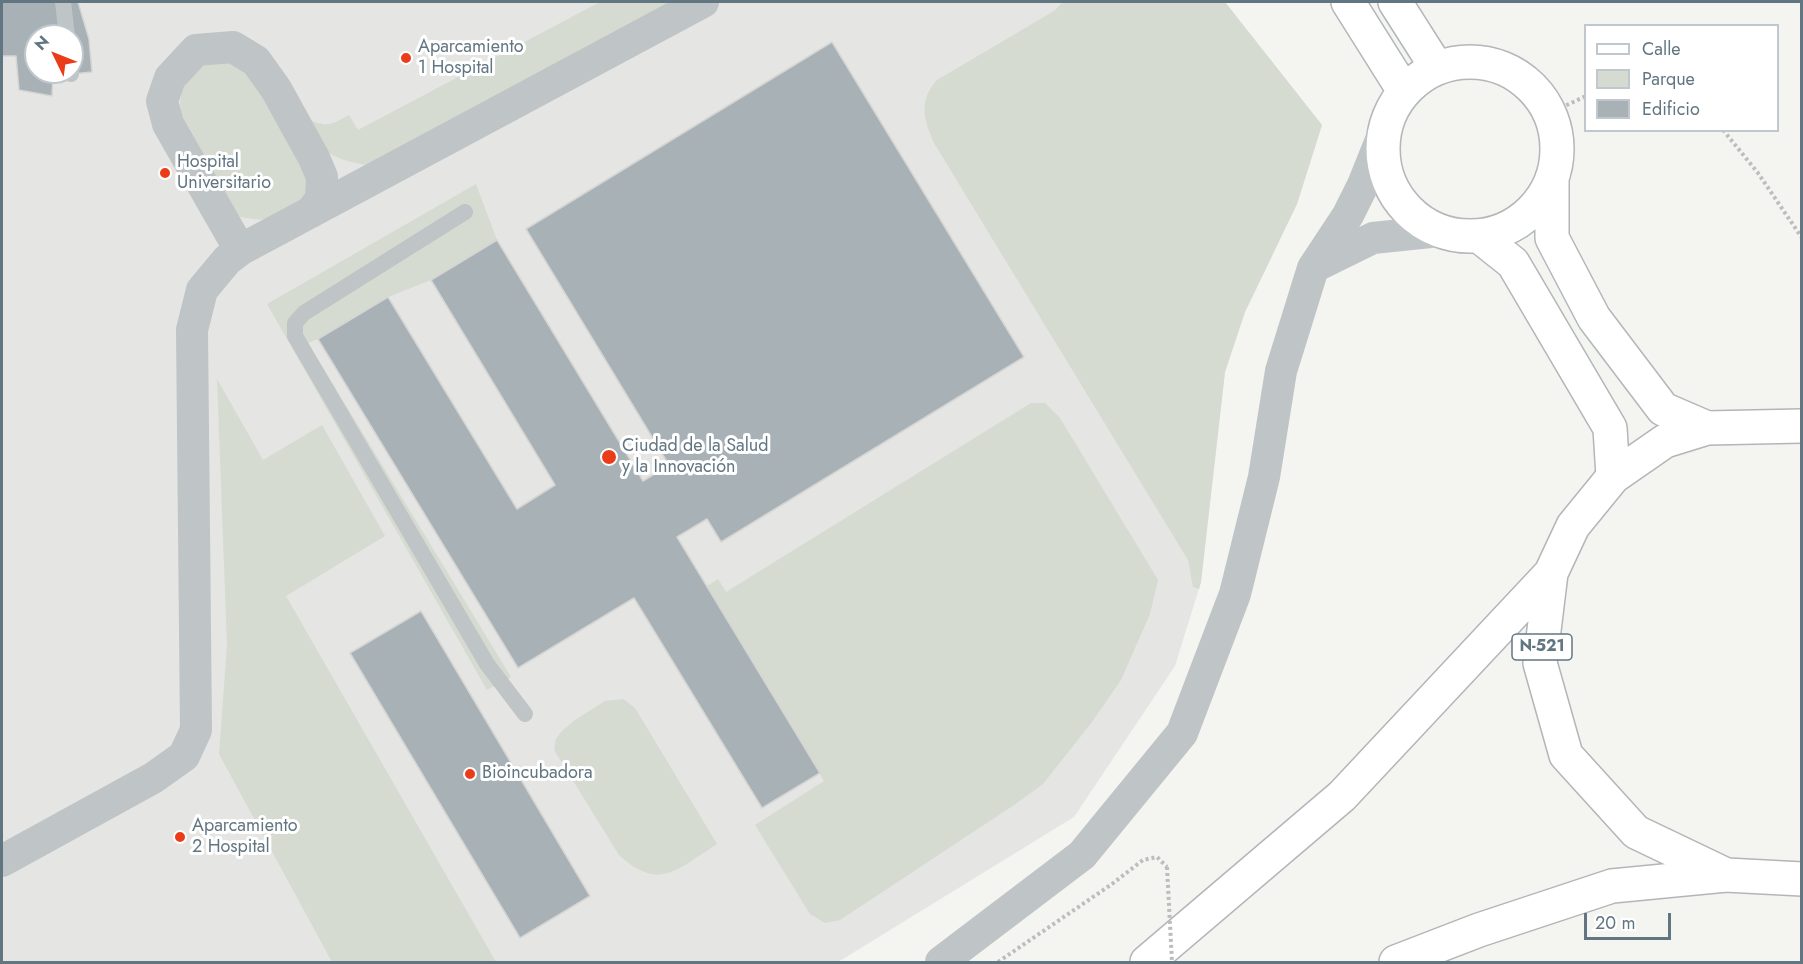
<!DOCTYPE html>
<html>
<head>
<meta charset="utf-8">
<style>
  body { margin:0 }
  #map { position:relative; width:1803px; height:964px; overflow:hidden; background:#f4f4f0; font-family:Jost,sans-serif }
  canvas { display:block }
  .frame { position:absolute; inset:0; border:3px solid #627682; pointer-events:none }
  .legend { position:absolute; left:1584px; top:24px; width:195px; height:108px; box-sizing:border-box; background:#fff; border:2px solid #c0c8cd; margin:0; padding:8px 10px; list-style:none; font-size:18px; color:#627682 }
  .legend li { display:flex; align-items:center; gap:12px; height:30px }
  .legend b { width:30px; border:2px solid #c0c8cd }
  .north { position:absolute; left:24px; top:24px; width:60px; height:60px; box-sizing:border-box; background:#fff; border:2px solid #c0c8cd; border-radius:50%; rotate:313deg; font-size:16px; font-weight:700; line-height:24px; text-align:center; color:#627682 }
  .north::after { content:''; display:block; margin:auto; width:21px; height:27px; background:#eb3c19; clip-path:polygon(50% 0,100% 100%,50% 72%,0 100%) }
  .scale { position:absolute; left:1584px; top:913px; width:87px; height:27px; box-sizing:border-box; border:3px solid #627682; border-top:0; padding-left:8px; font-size:18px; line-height:21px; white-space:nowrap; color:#627682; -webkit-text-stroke:4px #fff; paint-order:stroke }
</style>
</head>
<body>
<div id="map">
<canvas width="1803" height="964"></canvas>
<div class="frame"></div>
<ul class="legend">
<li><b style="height:8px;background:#fff"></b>Calle</li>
<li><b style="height:16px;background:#d5dbd1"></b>Parque</li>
<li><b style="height:16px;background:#a8b1b5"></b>Edificio</li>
</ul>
<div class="north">N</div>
<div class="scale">20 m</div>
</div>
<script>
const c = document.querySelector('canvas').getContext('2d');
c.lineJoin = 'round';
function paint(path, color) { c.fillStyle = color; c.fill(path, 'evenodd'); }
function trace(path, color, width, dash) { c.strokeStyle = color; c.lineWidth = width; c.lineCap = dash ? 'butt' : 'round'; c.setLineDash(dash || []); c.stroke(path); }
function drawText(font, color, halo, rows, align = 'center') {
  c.font = font + ' Jost,sans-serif'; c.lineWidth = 6; c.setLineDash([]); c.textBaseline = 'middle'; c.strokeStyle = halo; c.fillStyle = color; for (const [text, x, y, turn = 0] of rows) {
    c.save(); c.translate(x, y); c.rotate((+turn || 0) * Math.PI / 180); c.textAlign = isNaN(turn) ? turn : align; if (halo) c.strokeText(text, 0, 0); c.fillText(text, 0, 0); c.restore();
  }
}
paint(new Path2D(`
  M2,2h1223l97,123 -25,79 -52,108 -20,60 -24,210 -26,84 -101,151 -236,145h-836zM36,36h36v36h-36z`), '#e5e5e3');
paint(new Path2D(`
  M600,2h85l-318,163c-37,-6 -48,-14 -64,-48 23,10 25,10 46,-2l9,15z
  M1063,2h162l97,123 -25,79 -52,108 -20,60 -24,210 -2,7 -6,-2 -5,-27 -254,-417c-10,-23 -16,-42 3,-63l117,-69z
  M219,59l29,5 61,115 -4,15 -8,12 -30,14 -13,-1 -14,-2 -12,-12 -46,-86 -2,-15 1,-12 9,-17 15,-10z
  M476,184l21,56 -66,40 -43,17 -70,42 -10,4 203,334 -24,13 -220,-386z
  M217,379l46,81 59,-35 63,111 -99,60 210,366h-164l-113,-208 8,-109z
  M1031,403h14l15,15 98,162 -8,34 -29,66 -29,42 -49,62 -29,21 -174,115 -15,3 -15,-9 -55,-89 69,-44 -117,-195 11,-7 8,13z
  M623,699l12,9 82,136c-39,24 -57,49 -98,11l-65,-105 2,-11 6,-8 13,-11 30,-19z`), '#d5dbd1');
const building = new Path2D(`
  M2,2h76l11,37 3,33 -39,4 -1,20 -33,-6 -3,-34h-14zM36,36h36v36h-36z
  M832,42l192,315 -303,185 -14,-23 -30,18 143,236 -58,35 -128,-210 -116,70 -200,-329 70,-42 129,212 38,-24 -124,-205 66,-40 146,241 26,-16 -143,-236z
  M421,611l169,285 -70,42 -170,-285z`);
paint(building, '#a8b1b5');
trace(building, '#d5d5d3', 1.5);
const primary = new Path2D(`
  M1348,2l56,89
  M1395,2l42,66
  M1383 149a87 87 0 1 1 174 0a87 87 0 1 1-174 0Z
  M1552,178v60l42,80 69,91 44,19
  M1479,236l34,27 97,165 3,49`);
const trunk = new Path2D(`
  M1802,426l-95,2 -42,13 -52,36 -40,49 -22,47 -11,90 26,92 70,77 90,43 76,4
  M1147,962l195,-166 209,-223
  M1396,962l83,-32 133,-44 114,-11`);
trace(primary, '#b2b7ba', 36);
trace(trunk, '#b2b6b9', 36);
trace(new Path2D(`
  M1550,113l36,-17
  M1723,130l35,43 44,65
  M998,962l114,-78 31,-24 14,-3 10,10`), '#bbbdbf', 4, [3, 3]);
trace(new Path2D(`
  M63,2l4,34
  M71,72v2
  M465,212l-161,101 -9,10v13l192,328 38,50`), '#bfc4c6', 16);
trace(new Path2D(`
  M240,250l-72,-126 -6,-23 8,-23 26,-28 37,-3 23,14 20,28 38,69 8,19 -1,22 -10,13
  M1314,267l59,-29 67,-7
  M2,861l151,-83 31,-22 12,-26 -4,-400 10,-40 25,-30 13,-10 463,-248
  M941,962l141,-107 100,-122 53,-139 29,-117 17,-106 32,-103 35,-53 15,-30 20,-50`), '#bfc4c6', 32);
trace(primary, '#fff', 33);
trace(trunk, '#fff', 33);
trace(new Path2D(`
  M1167,867l5,95`), '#bbbdbf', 4, [3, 3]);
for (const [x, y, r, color] of [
  [406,58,6,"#eb3c19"],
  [165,173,6,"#eb3c19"],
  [609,457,8,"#eb3c19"],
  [470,774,6,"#eb3c19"],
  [180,837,6,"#eb3c19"]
]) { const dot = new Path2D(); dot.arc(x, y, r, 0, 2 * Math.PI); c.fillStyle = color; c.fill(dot); trace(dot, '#fff', 2); }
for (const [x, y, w] of [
  [1542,647,60]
]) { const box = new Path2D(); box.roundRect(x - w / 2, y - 13, w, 26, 4.5); c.fillStyle = '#fff'; c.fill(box); trace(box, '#627682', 1.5); }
drawText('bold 16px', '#627682', null, [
  ["N-521",1542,647]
]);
drawText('18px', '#627682', '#fff', [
  ["Aparcamiento",418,48],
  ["1 Hospital",418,69],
  ["Hospital",177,163],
  ["Universitario",177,184],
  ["Ciudad de la Salud",622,447],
  ["y la Innovación",622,468],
  ["Bioincubadora",482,774],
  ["Aparcamiento",192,827],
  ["2 Hospital",192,848]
], 'left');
</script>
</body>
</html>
